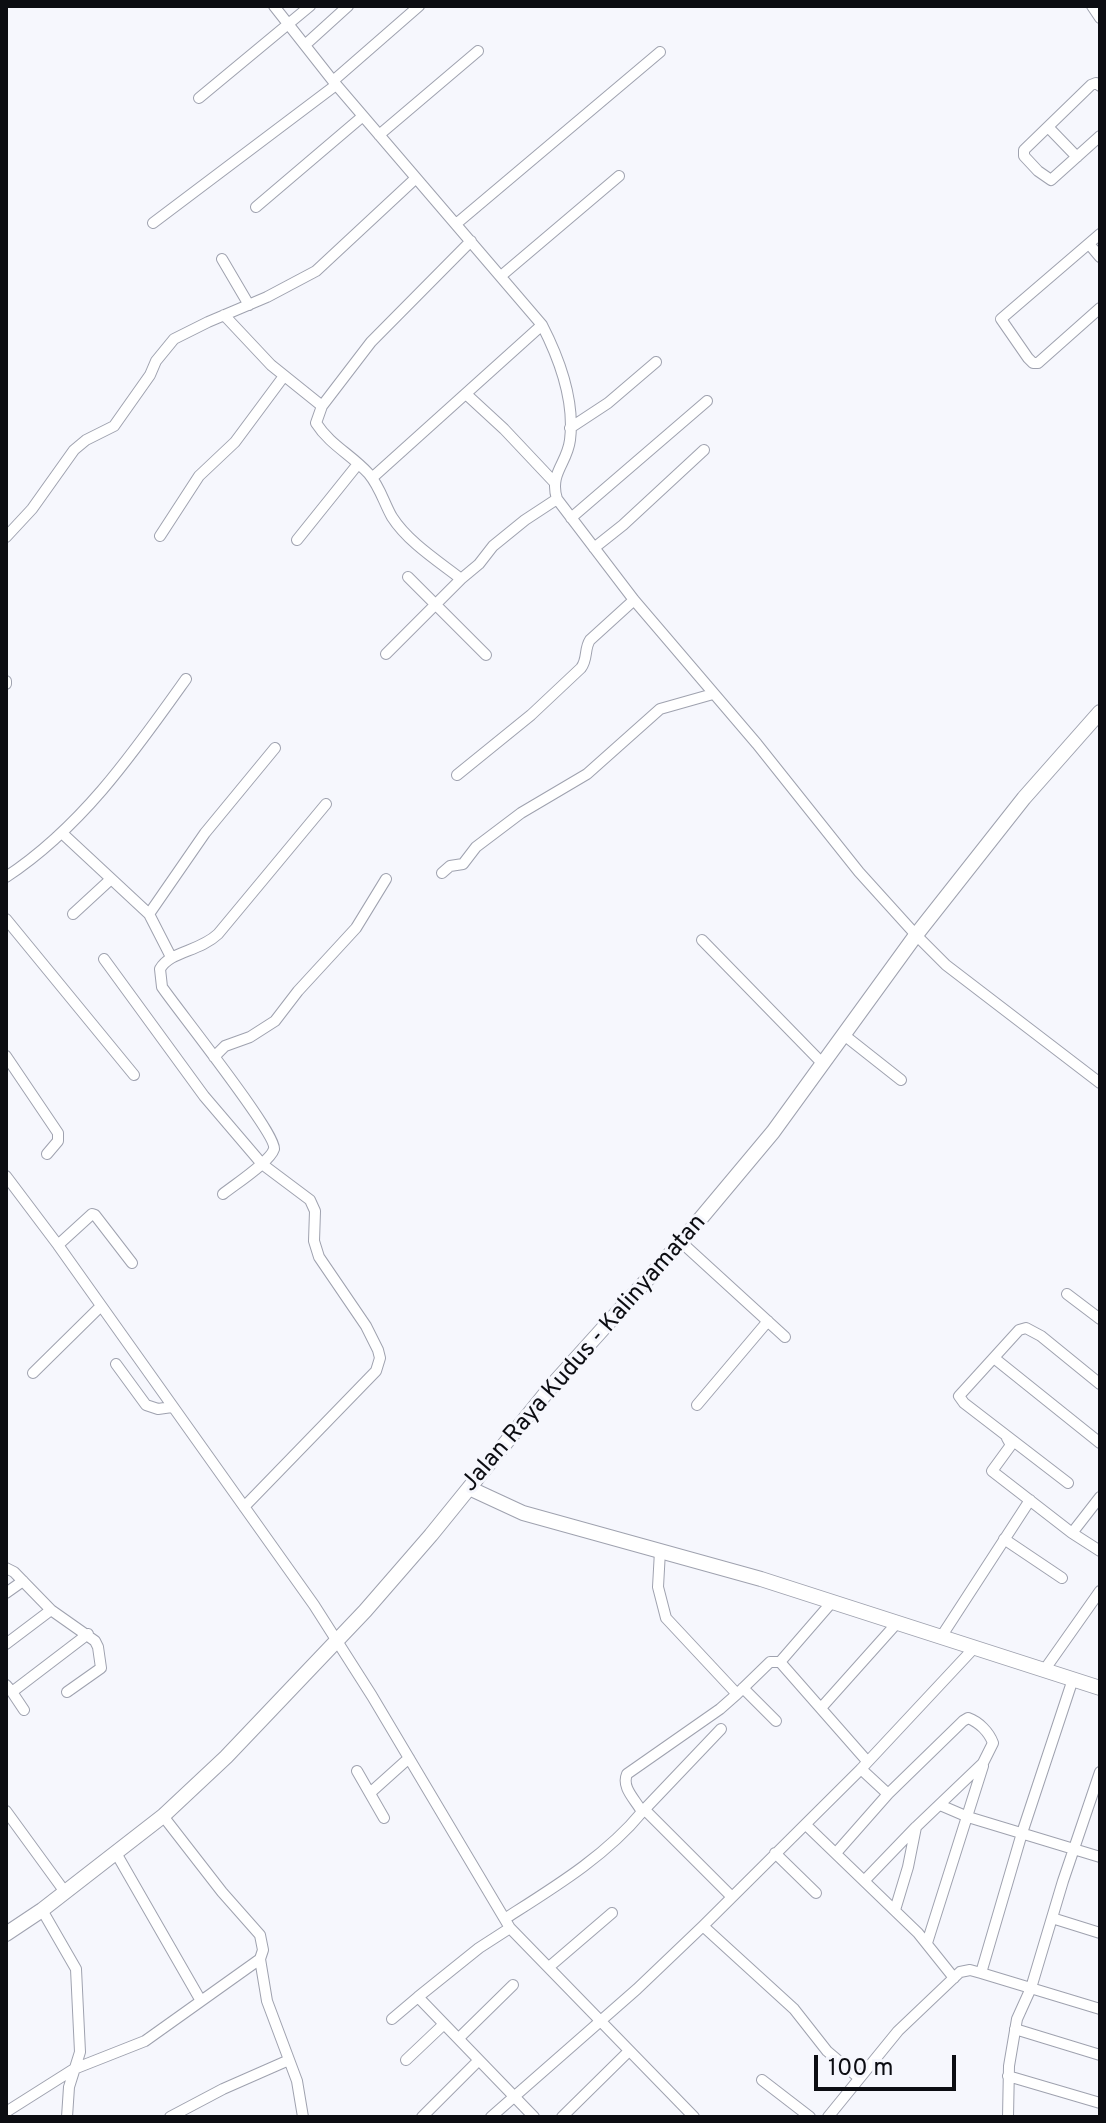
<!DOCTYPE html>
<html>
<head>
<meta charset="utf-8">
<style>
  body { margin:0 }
  #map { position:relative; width:1106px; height:2123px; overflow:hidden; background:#f6f7fd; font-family:Overpass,sans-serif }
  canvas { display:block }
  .frame { position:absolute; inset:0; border:8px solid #0c0d12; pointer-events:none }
  .scale { position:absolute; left:814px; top:2055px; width:142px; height:36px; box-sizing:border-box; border:4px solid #0c0d12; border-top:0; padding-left:10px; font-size:24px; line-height:28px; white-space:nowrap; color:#0c0d12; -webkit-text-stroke:6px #f6f7fd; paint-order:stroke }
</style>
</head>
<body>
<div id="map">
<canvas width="1106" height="2123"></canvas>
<div class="frame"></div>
<div class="scale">100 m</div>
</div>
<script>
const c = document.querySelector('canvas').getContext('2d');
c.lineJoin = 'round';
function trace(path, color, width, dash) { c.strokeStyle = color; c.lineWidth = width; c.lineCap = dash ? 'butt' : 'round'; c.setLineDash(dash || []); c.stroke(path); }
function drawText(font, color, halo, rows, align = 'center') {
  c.font = font + ' Overpass,sans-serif'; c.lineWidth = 6; c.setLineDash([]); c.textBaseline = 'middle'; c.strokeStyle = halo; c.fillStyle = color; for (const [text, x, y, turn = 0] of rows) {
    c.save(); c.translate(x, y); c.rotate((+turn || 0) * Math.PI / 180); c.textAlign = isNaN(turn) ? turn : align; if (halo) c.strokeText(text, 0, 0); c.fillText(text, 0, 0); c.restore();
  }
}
const street = new Path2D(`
  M274,6l59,75 209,244c18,35 33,75 28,115 -3,24 -21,33 -13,59l77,101 123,144 102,128 57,63 30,30 154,118
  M1092,6l8,12
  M305,45l43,-39
  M333,81l86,-75
  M1100,86l-4,-3 -5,2 -67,65v6l14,15 13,9 49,-44
  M199,98l111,-92
  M1048,127l29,30
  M379,135l99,-84
  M256,207l107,-91
  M153,223l183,-138
  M456,224l204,-172
  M1100,234l-99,85 27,39 5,5h5l62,-55
  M1089,244l11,13
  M222,259l27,46
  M501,276l118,-100
  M224,315l47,50 51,41 49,-64 100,-101
  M466,394l38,35 50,53
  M322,406l-6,17c14,22 36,32 53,51 11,13 15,29 23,43 16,25 46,44 69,62l18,-15 14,-18 32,-26 32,-21
  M570,428l38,-25 48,-41
  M372,478l170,-153
  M571,518l136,-117
  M160,536l39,-60 36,-34 49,-66
  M6,537l26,-28 42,-59 12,-10 28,-14 36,-51 6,-14 18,-22 34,-17 59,-25 49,-26 100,-93
  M297,540l61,-76
  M594,548l29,-23 81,-75
  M408,577l78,78
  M386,654l75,-75
  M6,681v3
  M457,775l74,-60 50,-47c7,-9 3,-19 9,-28l44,-40
  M63,834l86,80 22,43
  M442,873l8,-7 13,-2 13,-17 45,-34 66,-39 73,-65 53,-15
  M6,877c76,-50 128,-125 180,-198
  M73,914l38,-35
  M149,914l56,-81 70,-85
  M6,919l128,156
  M702,940l121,124
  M104,959l100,137 58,68 48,36 5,11 -1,30 5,16 47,69 12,24 2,8 -4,13 -132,136
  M844,1035l57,45
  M6,1056l52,77v8l-11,13
  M214,1057l11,-11 25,-9 25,-16 23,-30 58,-63 30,-49
  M6,1176l52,69 256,360 58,91 138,232 184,189
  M223,1194c11,-9 47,-32 51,-45 3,-15 -97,-140 -112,-162l-2,-18c10,-18 39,-17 58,-35l108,-130
  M681,1242l104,95
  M58,1245l34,-31 3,1 37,48
  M1067,1294l33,25
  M994,1358l106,85
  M116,1364l30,41 12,4 14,-2
  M33,1373l68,-67
  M697,1405l71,-84
  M1007,1438l4,7 -19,26 80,62 28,18
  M1068,1483l-104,-80 -5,-7 60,-66 7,-2 15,8 59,48
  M1072,1533l28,-36
  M1004,1539l58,39
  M6,1568l8,4 37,38 44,31 3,6 3,21 -34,24
  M6,1593l17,-12
  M941,1637l89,-137
  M6,1644l45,-34
  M780,1662l52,-60
  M1045,1669l55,-78
  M6,1685l6,7 76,-58
  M743,1688l33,33
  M12,1692l12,18
  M737,1694l33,-32h10l87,99
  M821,1708l76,-85
  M861,1769l27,25
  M357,1771l27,47
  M370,1793l39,-35
  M940,1805l28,12 132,40
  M645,1810l87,87
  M6,1811l59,81
  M642,1812l79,-83
  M163,1816l59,76 38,43 3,15 -3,9 7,42 30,80 6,36
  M806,1825l112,108 36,45
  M116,1853l85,148
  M775,1853l41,40
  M836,1853l52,-59 75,-73 5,-3c11,4 21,14 25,25l-10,20 -67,64 -52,54
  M42,1910l34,59 4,83 -11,35 -2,30
  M895,1910l13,-43 8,-40
  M506,1918c47,-30 100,-62 136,-106 -6,-12 -21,-24 -15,-38l93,-65 17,-15 -71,-76 -8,-31 2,-36
  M1052,1918l48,15
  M703,1926l91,83 33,42 32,27
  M510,1928l-31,20 -61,49 116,120
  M927,1943l56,-177
  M549,1967l63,-54
  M981,1973l41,-140 51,-154
  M392,2019l26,-22
  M1015,2029l85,26
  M459,2038l54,-53
  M406,2060l38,-36
  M1008,2076l92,27
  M762,2080l48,37
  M6,2112l68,-43 71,-28 115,-82
  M170,2117l53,-28 66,-29
  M422,2117l57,-57
  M491,2117l146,-128 66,-63 158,-157 114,-122
  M562,2117l67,-66
  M828,2117l70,-86 62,-59 10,-2 11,3 119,36
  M1008,2117l1,-51 8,-47 14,-31 32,-107 37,-109`);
const secondary = new Path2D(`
  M469,1488l54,25 238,66 339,109
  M6,1934l36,-24 121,-94 63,-59 139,-146 66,-76 124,-153 126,-140 92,-110 143,-197 108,-137 76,-86`);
trace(street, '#9fa2af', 12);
trace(secondary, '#9fa2af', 16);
trace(street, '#fff', 10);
trace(secondary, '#fff', 14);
drawText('24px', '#0c0d12', '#f6f7fd', [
  ["Jalan Raya Kudus - Kalinyamatan",585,1354,-49]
]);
</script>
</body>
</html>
